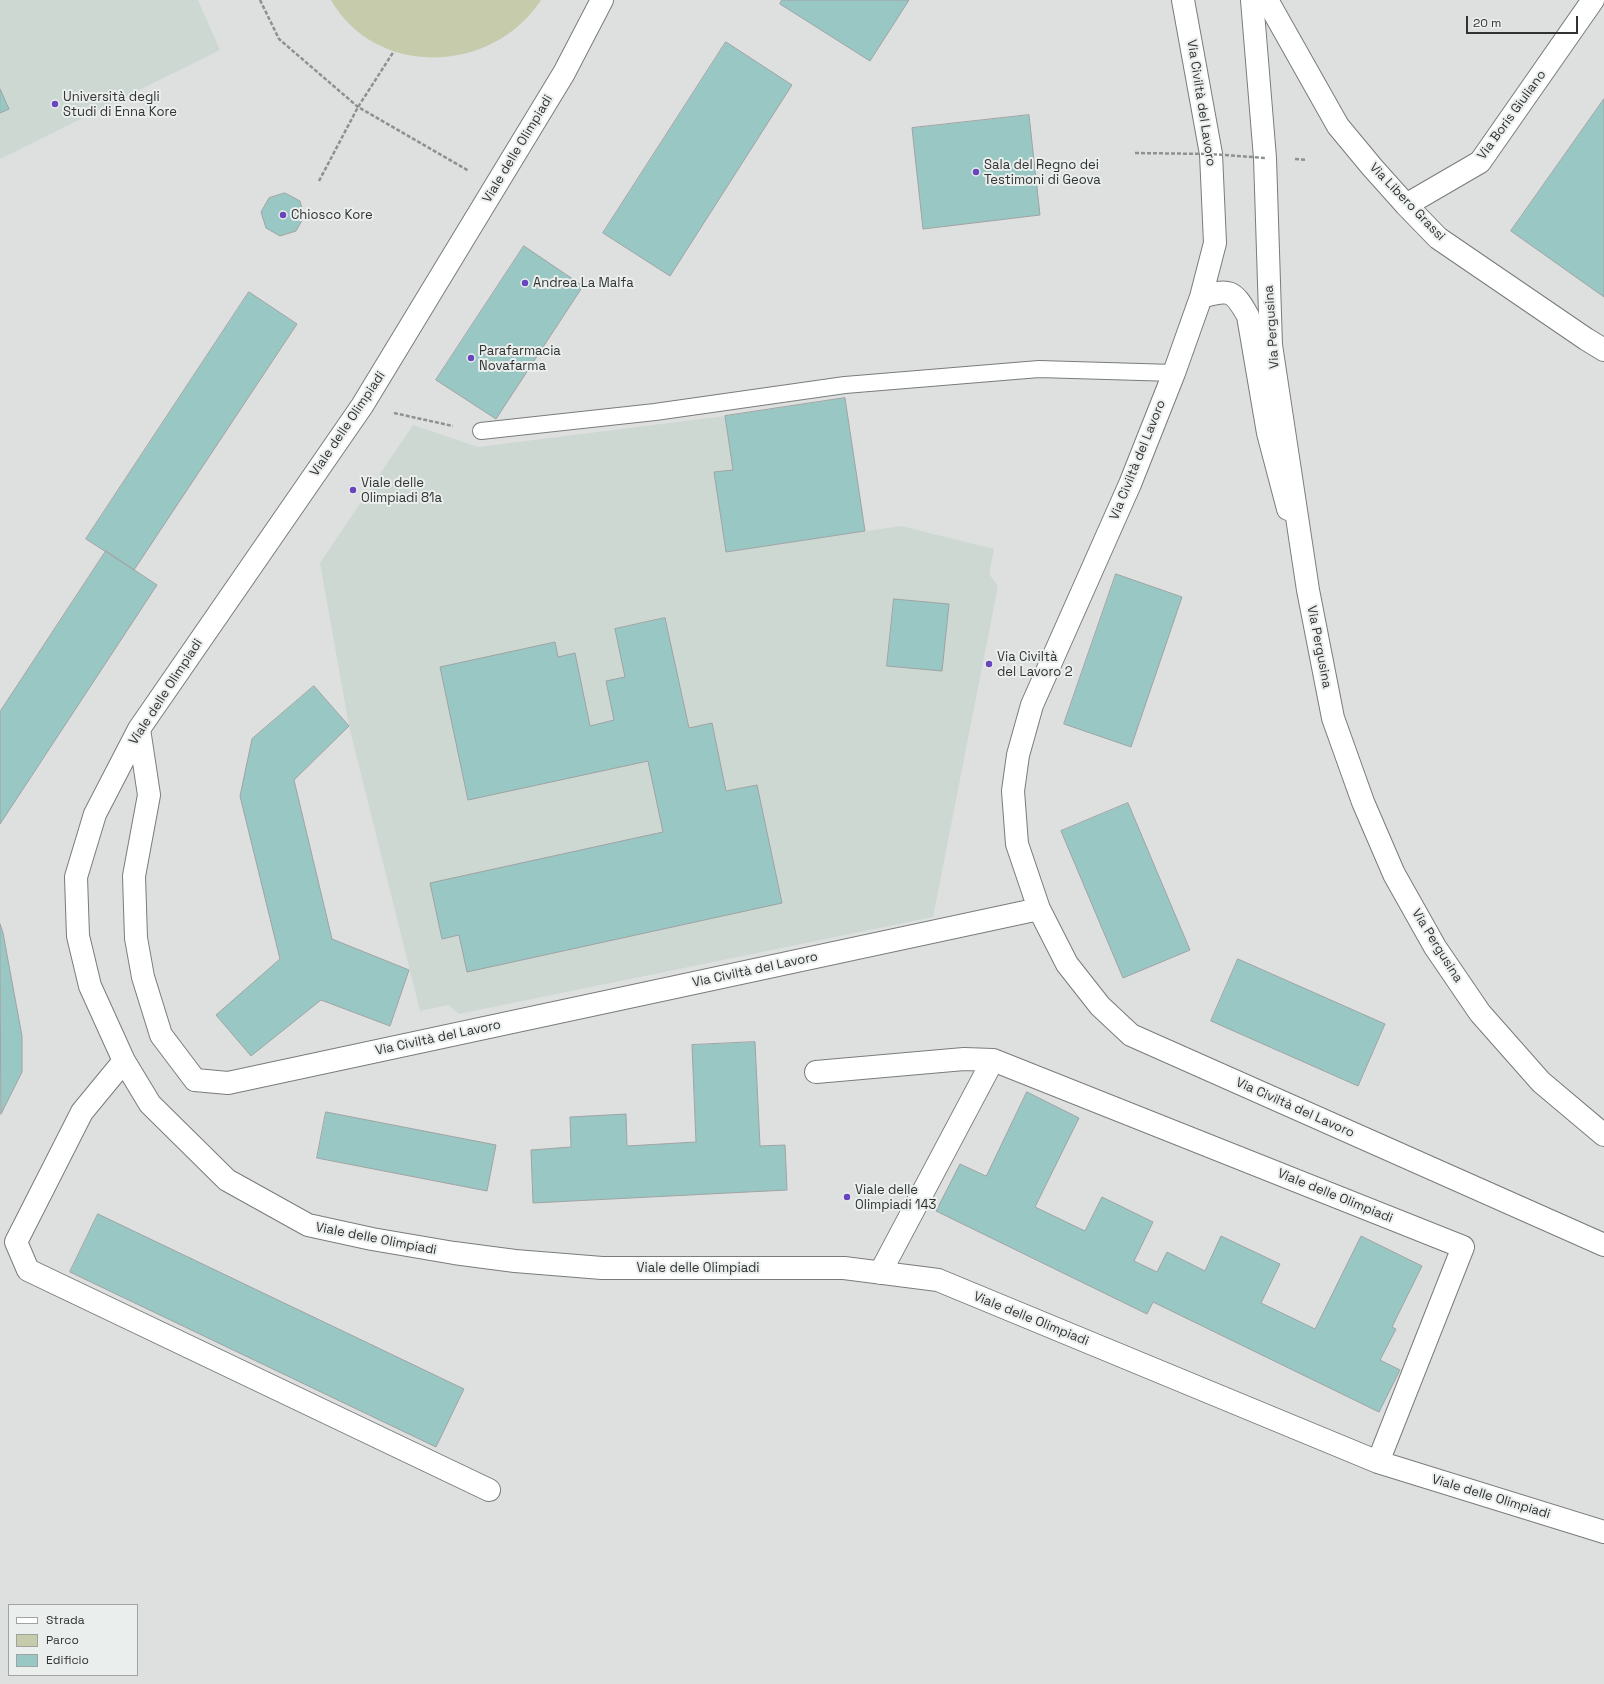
<!DOCTYPE html>
<html>
<head>
<meta charset="utf-8">
<style>
  body { margin:0 }
  #map { position:relative; width:1604px; height:1684px; overflow:hidden; background:#dde0df; font-family:"Space Grotesk",sans-serif }
  canvas { display:block }
  .legend { position:absolute; left:8px; top:1604px; width:130px; height:72px; box-sizing:border-box; background:#eaeeec; border:1px solid #a0a3a2; margin:0; padding:5px 7px; list-style:none; font-size:12px; color:#313332 }
  .legend li { display:flex; align-items:center; gap:8px; height:20px }
  .legend b { width:20px; border:1px solid #a0a3a2 }
  .scale { position:absolute; left:1466px; top:16px; width:112px; height:18px; box-sizing:border-box; border:2px solid #313332; border-top:0; padding-left:5px; font-size:12px; line-height:14px; white-space:nowrap; color:#313332; -webkit-text-stroke:3px #eaeeec; paint-order:stroke }
</style>
</head>
<body>
<div id="map">
<canvas width="1604" height="1684"></canvas>
<ul class="legend">
<li><b style="height:5px;background:#fff"></b>Strada</li>
<li><b style="height:11px;background:#c5cbab"></b>Parco</li>
<li><b style="height:11px;background:#98c7c4"></b>Edificio</li>
</ul>
<div class="scale">20 m</div>
</div>
<script>
const c = document.querySelector('canvas').getContext('2d');
c.lineJoin = 'round';
function paint(path, color) { c.fillStyle = color; c.fill(path, 'evenodd'); }
function trace(path, color, width, dash) { c.strokeStyle = color; c.lineWidth = width; c.lineCap = dash ? 'butt' : 'round'; c.setLineDash(dash || []); c.stroke(path); }
function drawText(font, color, halo, rows, align = 'center') {
  c.font = font + ' "Space Grotesk",sans-serif'; c.lineWidth = 4; c.setLineDash([]); c.textBaseline = 'middle'; c.strokeStyle = halo; c.fillStyle = color; for (const [text, x, y, turn = 0] of rows) {
    c.save(); c.translate(x, y); c.rotate((+turn || 0) * Math.PI / 180); c.textAlign = isNaN(turn) ? turn : align; if (halo) c.strokeText(text, 0, 0); c.fillText(text, 0, 0); c.restore();
  }
}
paint(new Path2D(`
  M0,0h198l22,50 -220,109z
  M725,416l8,54 -18,2 11,80 175,-26 93,23 -5,25 9,12 -65,331 -474,97 -10,-9 -29,6 -71,-285 -29,-163 93,-138 65,22z`), '#cdd8d3');
paint(new Path2D(`
  M331,0h210c-48,74 -165,79 -210,0z`), '#c5cbab');
const building = new Path2D(`
  M782,0h127l-39,61 -90,-57z
  M726,42l66,43 -122,191 -67,-43z
  M0,89l9,20 -9,4z
  M1604,99v198l-93,-66z
  M1029,115l11,100 -117,14 -11,-101z
  M285,193l15,8 4,16 -8,14 -16,5 -14,-8 -5,-16 8,-14z
  M524,246l59,40 -87,133 -60,-39z
  M249,292l48,32 -163,246 -48,-31z
  M845,398l20,133 -139,21 -12,-80 19,-2 -8,-54z
  M106,551l51,34 -157,239v-112z
  M1116,574l66,23 -51,150 -67,-23z
  M894,599l55,5 -7,67 -55,-5z
  M665,618l24,110 23,-5 14,68 31,-6 25,118 -315,69 -8,-37 -17,4 -12,-56 233,-51 -15,-71 -180,39 -28,-133 115,-25 3,15 17,-4 15,73 24,-6 -8,-39 19,-4 -10,-48z
  M314,686l35,40 -55,54 38,159 77,31 -19,56 -69,-26 -70,56 -35,-41 64,-56 -40,-163 12,-57z
  M1128,803l62,147 -67,28 -62,-147z
  M0,924l3,9 19,103v36l-21,42z
  M1238,959l147,65 -27,62 -147,-65z
  M755,1042l5,104 25,-1 2,45 -254,13 -2,-53 40,-3 -1,-30 56,-3 1,32 69,-4 -4,-97z
  M1027,1092l52,26 -44,89 50,24 17,-34 51,25 -19,39 23,11 10,-20 38,19 16,-35 59,28 -19,39 54,26 46,-93 61,30 -30,61 4,2 -16,31 20,10 -21,42 -226,-110 -6,12 -211,-103 24,-47 26,12z
  M326,1112l170,33 -9,46 -170,-33z
  M98,1214l366,175 -28,58 -366,-175z`);
paint(building, '#98c7c4');
trace(building, '#a0a3a3', 1);
const service = new Path2D(`
  M481,431l174,-19 190,-27 194,-16 135,4`);
const minor = new Path2D(`
  M602,0l-38,73 -202,333 -223,323 -44,85 -19,63 2,59 12,50 34,75 26,43 77,76 81,45 64,14 82,14 61,8 87,7h242l94,12 440,182 226,70
  M1183,0l28,154 4,89 -14,54 -27,76 -44,111 -98,221 -14,50 -5,36 4,53 22,65 28,55 33,42 31,29 473,210
  M1267,0l71,126 34,41 34,38 32,33 148,101 18,11
  M1406,205l74,-43 113,-162
  M1201,297c28,-8 32,-8 47,19l20,117 20,76
  M139,729l10,66 -15,81 2,62 7,39 18,58 34,45 33,3 811,-174
  M124,1061l-42,51 -66,130 12,28 461,220
  M816,1072l148,-13 29,1 470,187 -85,215
  M880,1273l113,-213`);
const primary = new Path2D(`
  M1252,0l13,158 6,187 37,245 25,128 30,84 31,72 41,73 45,66 61,69 63,53`);
trace(service, '#797c7b', 18);
trace(minor, '#797c7b', 24);
trace(primary, '#797c7b', 24);
trace(new Path2D(`
  M260,0l19,39 79,68 111,64
  M1295,159l12,1
  M319,181l39,-74 36,-56
  M394,413l59,13`), '#8e9190', 2.5, [4, 2]);
trace(service, '#fff', 16);
trace(minor, '#fff', 22);
trace(primary, '#fff', 22);
trace(new Path2D(`
  M1135,153l76,1 54,4`), '#8e9190', 2.5, [4, 2]);
for (const [x, y, r, color] of [
  [55,104,4,"#6845bd"],
  [976,172,4,"#6845bd"],
  [283,215,4,"#6845bd"],
  [525,283,4,"#6845bd"],
  [471,358,4,"#6845bd"],
  [353,490,4,"#6845bd"],
  [989,664,4,"#6845bd"],
  [847,1197,4,"#6845bd"]
]) { const dot = new Path2D(); dot.arc(x, y, r, 0, 2 * Math.PI); c.fillStyle = color; c.fill(dot); trace(dot, '#eaeeec', 1.5); }
drawText('13px', '#313332', '#eaeeec', [
  ["Università degli",63,97],
  ["Studi di Enna Kore",63,112],
  ["Sala del Regno dei",984,165],
  ["Testimoni di Geova",984,180],
  ["Chiosco Kore",291,215],
  ["Andrea La Malfa",533,283],
  ["Parafarmacia",479,351],
  ["Novafarma",479,366],
  ["Viale delle",361,483],
  ["Olimpiadi 81a",361,498],
  ["Via Civiltà",997,657],
  ["del Lavoro 2",997,672],
  ["Viale delle",855,1190],
  ["Olimpiadi 143",855,1205]
], 'left');
drawText('13px', '#313332', '#eaeeec', [
  ["Via Civiltà del Lavoro",1201,103,81],
  ["Via Boris Giuliano",1512,115,-54],
  ["Viale delle Olimpiadi",518,149,-59],
  ["Via Libero Grassi",1407,202,46],
  ["Via Pergusina",1272,327,-94],
  ["Viale delle Olimpiadi",348,424,-56],
  ["Via Civiltà del Lavoro",1138,460,-68],
  ["Via Pergusina",1319,647,79],
  ["Viale delle Olimpiadi",166,692,-57],
  ["Via Pergusina",1437,946,58],
  ["Via Civiltà del Lavoro",755,970,-12],
  ["Via Civiltà del Lavoro",438,1038,-12],
  ["Via Civiltà del Lavoro",1295,1108,24],
  ["Viale delle Olimpiadi",1335,1196,22],
  ["Viale delle Olimpiadi",376,1239,11],
  ["Viale delle Olimpiadi",698,1268],
  ["Viale delle Olimpiadi",1031,1319,22],
  ["Viale delle Olimpiadi",1491,1497,17]
]);
</script>
</body>
</html>
